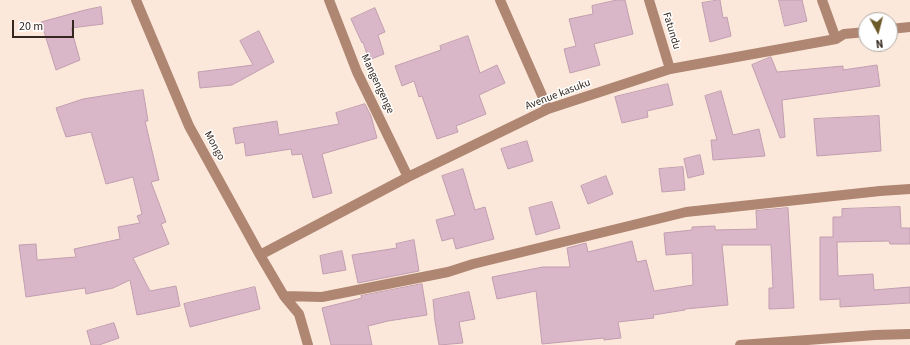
<!DOCTYPE html>
<html>
<head>
<meta charset="utf-8">
<style>
  body { margin:0 }
  #map { position:relative; width:910px; height:345px; overflow:hidden; background:#fce8db; font-family:"Source Sans 3",sans-serif }
  canvas { display:block }
  .north { position:absolute; left:858px; top:12px; width:40px; height:40px; box-sizing:border-box; background:#fff; border:1px solid #aea9a5; border-radius:50%; rotate:173deg; font-size:11px; font-weight:700; line-height:16px; text-align:center; color:#34271f }
  .north::after { content:''; display:block; margin:auto; width:14px; height:18px; background:#6c5928; clip-path:polygon(50% 0,100% 100%,50% 72%,0 100%) }
  .scale { position:absolute; left:12px; top:20px; width:62px; height:18px; box-sizing:border-box; border:2px solid #34271f; border-top:0; padding-left:5px; font-size:12px; line-height:14px; white-space:nowrap; color:#34271f; -webkit-text-stroke:3px #fff; paint-order:stroke }
</style>
</head>
<body>
<div id="map">
<canvas width="910" height="345"></canvas>
<div class="north">N</div>
<div class="scale">20 m</div>
</div>
<script>
const c = document.querySelector('canvas').getContext('2d');
c.lineJoin = 'round';
function paint(path, color) { c.fillStyle = color; c.fill(path, 'evenodd'); }
function trace(path, color, width, dash) { c.strokeStyle = color; c.lineWidth = width; c.lineCap = dash ? 'butt' : 'round'; c.setLineDash(dash || []); c.stroke(path); }
function drawText(font, color, halo, rows, align = 'center') {
  c.font = font + ' "Source Sans 3",sans-serif'; c.lineWidth = 3; c.setLineDash([]); c.textBaseline = 'middle'; c.strokeStyle = halo; c.fillStyle = color; for (const [text, x, y, turn = 0] of rows) {
    c.save(); c.translate(x, y); c.rotate((+turn || 0) * Math.PI / 180); c.textAlign = isNaN(turn) ? turn : align; if (halo) c.strokeText(text, 0, 0); c.fillText(text, 0, 0); c.restore();
  }
}
const building = new Path2D(`
  M617,0h8l8,34 -39,10 6,21 -30,8 -6,-24 12,-3 -7,-27 24,-5 -1,-8z
  M720,0l3,18 4,-1 4,19 -21,6 -8,-39z
  M779,0h23l5,21 -22,5z
  M101,7l2,17 -32,4 9,32 -24,10 -15,-48 44,-12z
  M375,8l10,24 -7,3 6,19 -15,6 -6,-18 -1,1 -11,-24z
  M259,31l15,31 -42,23 -32,3 -2,-16 55,-7 -13,-24z
  M468,36l12,37 17,-8 8,18 -26,12 7,19 -30,12 2,6 -21,7 -15,-43 -3,1 -5,-16 -12,5 -7,-20 46,-16 -1,-4z
  M771,57l6,15 66,-6v4l34,-5 3,21 -98,14 3,37 -5,1 -28,-73z
  M668,84l5,21 -26,6 1,6 -26,6 -7,-26z
  M143,90l5,31h-3l14,59 -8,2 15,40 -5,2 8,20 -36,14 17,33 26,-5 4,20 -43,9 -7,-35 -17,8 -27,6 -1,-6 -59,9 -7,-52 17,-1 1,16 39,-3 -2,-8 46,-10 -2,-12 22,-4 -3,-7 5,-2 -9,-37 -27,7 -15,-52 -25,5 -10,-29 27,-9z
  M721,91l12,44 26,-6 6,27 -52,4 -2,-20h6l-12,-44z
  M365,104l6,12 6,22 -55,16 10,39 -19,5 -11,-44 -10,1 -1,-6 -45,7 -2,-14 -8,2 -3,-16 44,-7 2,14 60,-11 -3,-11z
  M879,116l2,35 -64,5 -3,-37z
  M527,141l6,20 -25,8 -7,-20z
  M700,155l4,19 -16,4 -4,-19z
  M683,167l2,23 -23,2 -3,-23z
  M463,169l12,41 10,-3 9,32 -38,10 -3,-11 -11,3 -6,-21 19,-5 -13,-39z
  M606,176l7,18 -25,10 -7,-18z
  M552,202l8,26 -24,7 -7,-27z
  M900,207l1,21h9v16h-20l-1,-3 -52,1 1,34 35,-2 1,16 36,-3v16l-70,4v-8l-20,1v-63h13v-20h9v-8z
  M788,208l6,100 -25,1v-21h4l-2,-43h-49l6,60 -43,4v1l-32,5 1,3 -36,4 3,16 -17,2v-2l-62,6 -6,-53 -39,8 -5,-22 51,-10h27l-3,-19 19,-5 2,9 44,-11 5,21 9,-2 8,31 39,-6 -1,-32 -26,2 -2,-22 28,-3v-3l23,-1v4l42,-1 -1,-18z
  M414,240l5,31 -61,12 -6,-28 45,-7 -1,-4z
  M342,251l4,19 -23,4 -3,-18z
  M422,284l5,31 -39,6 -20,5 4,19h-41l-9,-37 40,-10 -1,-2z
  M255,287l5,22 -70,18 -6,-23z
  M469,292l6,27 -16,3 4,21 -24,2 -4,-24 -2,-21z
  M114,323l5,15 -20,7h-8l-4,-14z`);
paint(building, '#dab7c8');
trace(building, '#c19eaf', 1);
trace(new Path2D(`
  M136,0l53,126 71,129 24,41 15,18 9,31
  M329,0l28,72 51,105
  M500,0l48,109
  M649,0l21,69
  M822,0l14,39
  M890,29l20,-2
  M260,255l148,-78 140,-68 122,-40 166,-30 8,-5 22,-2
  M284,296l38,1 126,-25 25,-8 213,-52 194,-21 30,-2
  M740,345l135,-10 35,-1`), '#af8672', 10);
drawText('11px', '#34271f', '#fff', [
  ["Fatundu",671,31,73],
  ["Mangengenge",377,84,65],
  ["Avenue kasuku",558,95,-21],
  ["Mongo",214,146,61]
]);
</script>
</body>
</html>
